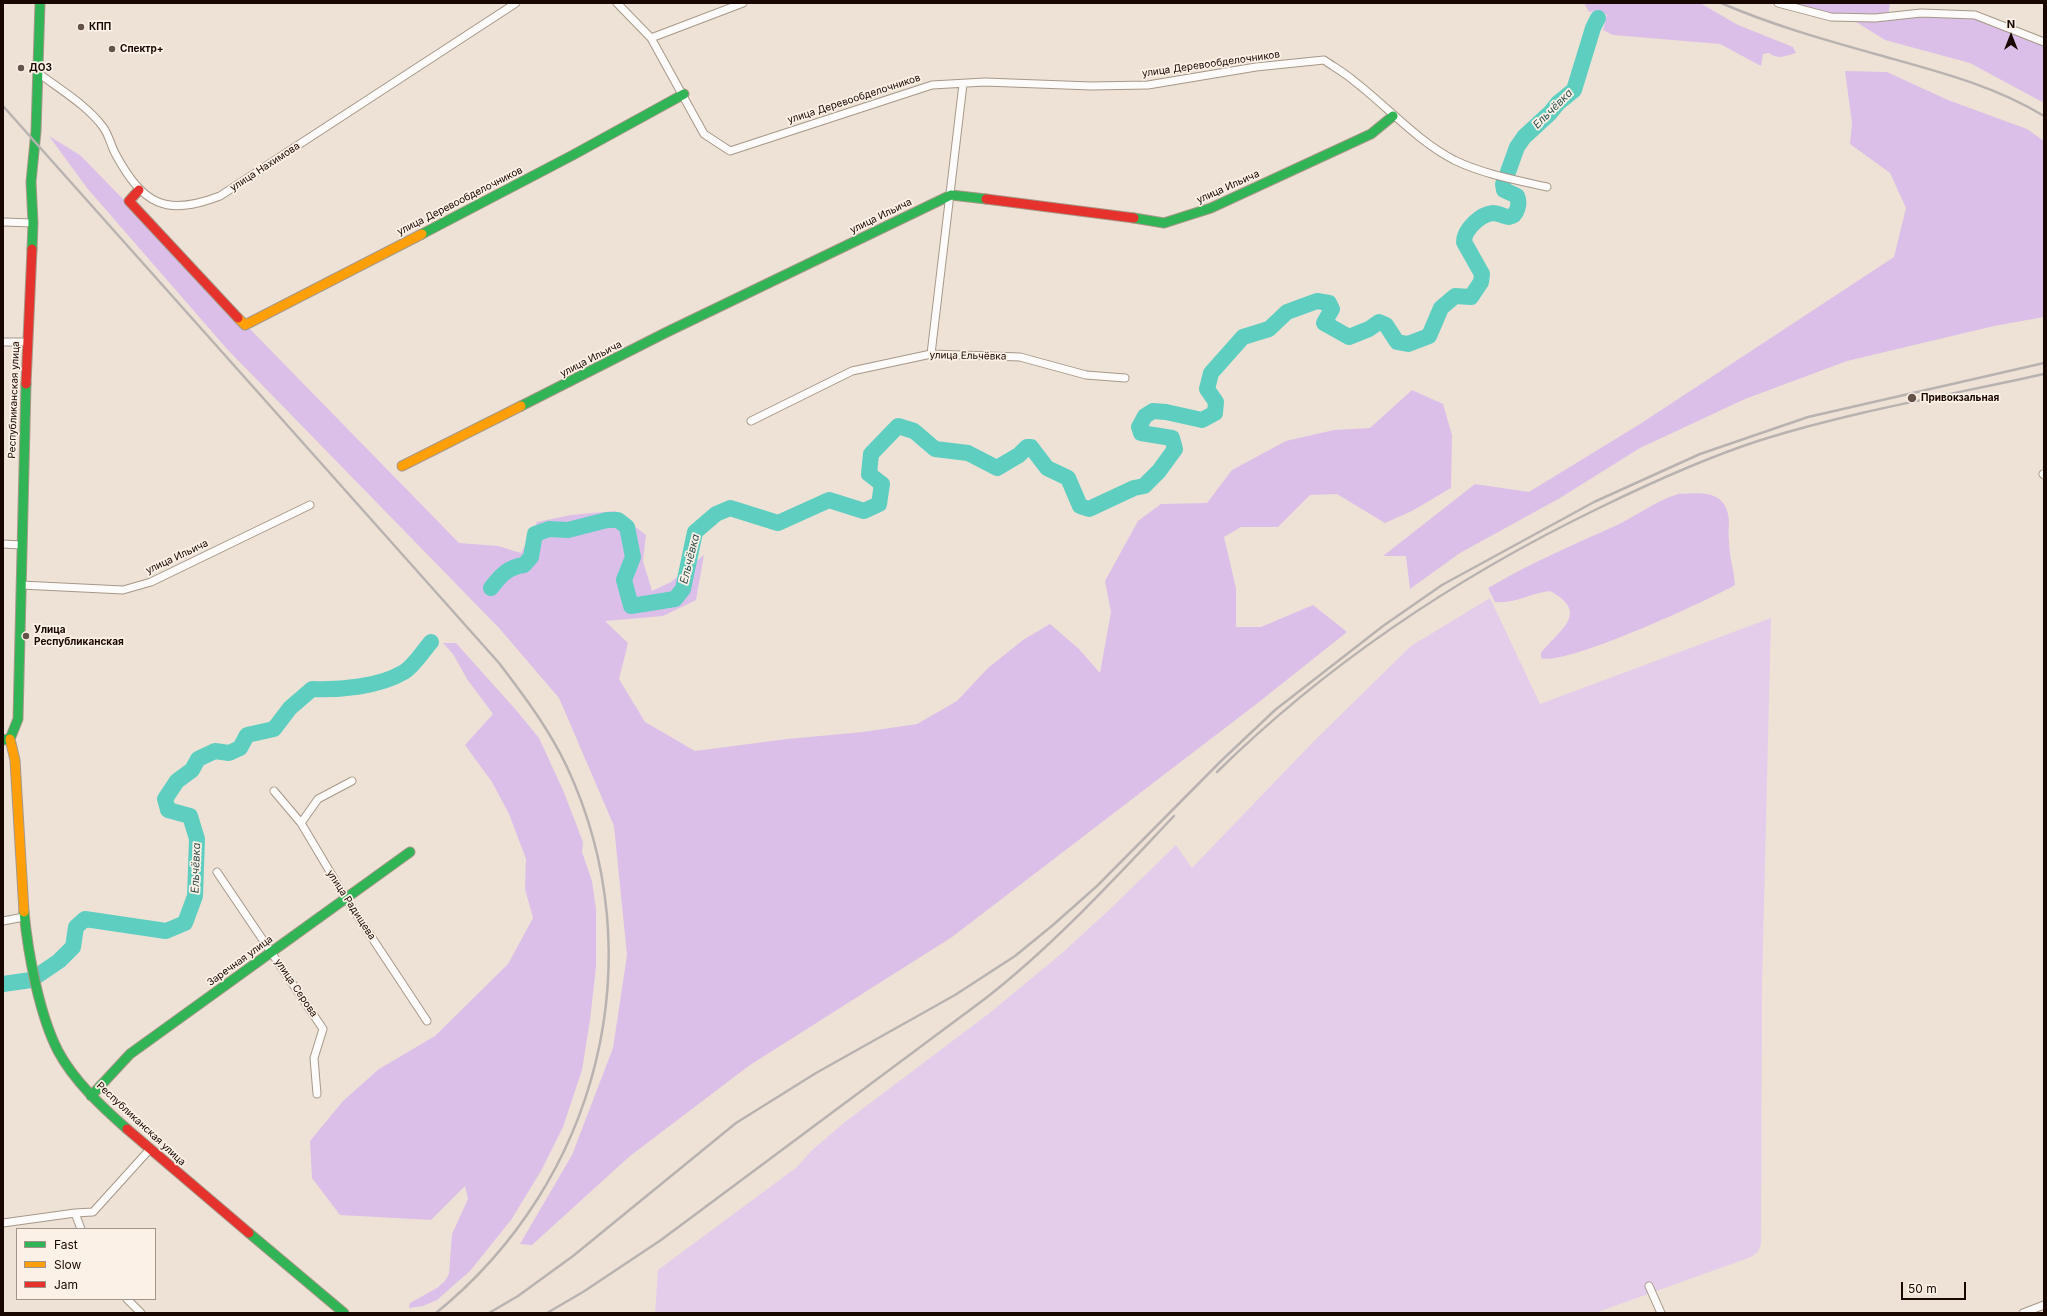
<!DOCTYPE html>
<html>
<head>
<meta charset="utf-8">
<style>
  body { margin:0 }
  #map { position:relative; width:2047px; height:1316px; overflow:hidden; background:#eee2d6; font-family:Inter,sans-serif }
  canvas { display:block }
  .frame { position:absolute; inset:0; border:4px solid #180600; pointer-events:none }
  .legend { position:absolute; left:16px; top:1228px; width:140px; height:72px; box-sizing:border-box; background:#fcf1e6; border:1px solid #a1938a; margin:0; padding:5px 7px; list-style:none; font-size:12px; color:#180600 }
  .legend li { display:flex; align-items:center; gap:8px; height:20px }
  .legend b { width:20px; border:1px solid #a1938a }
  .north { position:absolute; left:1991px; top:16px; width:40px; height:40px; -webkit-text-stroke:3px #fcf1e6; paint-order:stroke; rotate:0deg; font-size:11px; font-weight:700; line-height:16px; text-align:center; color:#180600 }
  .north::after { content:''; display:block; margin:auto; width:14px; height:18px; background:#180600; clip-path:polygon(50% 0,100% 100%,50% 72%,0 100%) }
  .scale { position:absolute; left:1901px; top:1282px; width:65px; height:18px; box-sizing:border-box; border:2px solid #180600; border-top:0; padding-left:5px; font-size:12px; line-height:14px; white-space:nowrap; color:#180600; -webkit-text-stroke:3px #fcf1e6; paint-order:stroke }
</style>
</head>
<body>
<div id="map">
<canvas width="2047" height="1316"></canvas>
<div class="frame"></div>
<ul class="legend">
<li><b style="height:5px;background:#30b455"></b>Fast</li>
<li><b style="height:5px;background:#ff9f0a"></b>Slow</li>
<li><b style="height:5px;background:#e5322d"></b>Jam</li>
</ul>
<div class="north">N</div>
<div class="scale">50 m</div>
</div>
<script>
const c = document.querySelector('canvas').getContext('2d');
c.lineJoin = 'round';
function paint(path, color) { c.fillStyle = color; c.fill(path, 'evenodd'); }
function trace(path, color, width, dash) { c.strokeStyle = color; c.lineWidth = width; c.lineCap = dash ? 'butt' : 'round'; c.setLineDash(dash || []); c.stroke(path); }
function drawText(font, color, halo, rows, align = 'center') {
  c.font = font + ' Inter,sans-serif'; c.lineWidth = 3.5; c.setLineDash([]); c.textBaseline = 'middle'; c.strokeStyle = halo; c.fillStyle = color; for (const [text, x, y, turn = 0] of rows) {
    c.save(); c.translate(x, y); c.rotate((+turn || 0) * Math.PI / 180); c.textAlign = isNaN(turn) ? turn : align; if (halo) c.strokeText(text, 0, 0); c.fillText(text, 0, 0); c.restore();
  }
}
paint(new Path2D(`
  M1490,598l50,106 231,-86 -9,366 -1,261 -3,7 -7,5 -156,56h-940l3,-43 139,-103 14,-16 34,-29 142,-107 74,-61 48,-44 67,-65 16,23 122,-127 97,-95z`), '#e3cdea');
paint(new Path2D(`
  M1584,3h116l38,22 55,22 3,6c-10,3 -18,7 -27,0l-6,1 -2,12 -41,-22 -107,-9 -10,-5 4,-15 -8,-4 -10,1z
  M1789,3h101l-2,13 87,-1 69,27v61l-74,-40 -85,-23 -37,-23z
  M1845,71l42,1 61,28 79,29 17,12v176l-50,9 -147,35 -102,38 -105,49 -80,50 -100,55 -50,36 -4,-33h-23l92,-72 54,8 111,-68 254,-167 12,-49 -16,-35 -40,-29 2,-21z
  M49,136l31,19 379,388 39,3 23,7 16,-31 34,-7 44,-4 31,24 -3,26 9,30 19,-9 33,-27 -8,45 -33,16 -58,5 23,22 -9,36 26,43 50,29 92,-12 76,-7 54,-8 40,-23 31,-33 35,-28 27,-16 29,25 21,24 11,-61 -6,-31 33,-60 23,-17 46,-1 25,-33 54,-29 48,-11 36,-2 42,-38 31,14 9,31 -1,53 -39,23 -27,12 -48,-29 -27,1 -32,32h-37l-17,10 12,51v39h25l52,-22 34,27 -88,70 -307,235 -202,128 -120,91 -98,89 -12,-1 52,-89 41,-107 14,-93 -13,-129 -55,-128 -60,-70 -272,-279 -140,-161z
  M1678,494c23,-1 48,-5 51,26 0,7 -1,14 0,21 0,15 5,29 6,44 -26,15 -171,82 -194,73v-5c18,-23 50,-40 9,-62 -19,2 -35,13 -55,11l-7,-14c41,-24 84,-43 127,-62 22,-10 40,-25 63,-32z
  M443,643h13l60,67 23,28 24,52 20,52 -1,10 10,29 4,28v58l-6,53 -8,50 -19,57 -22,44 -30,49 -41,51 -33,29 -14,6 -14,2 1,-5 27,-15 8,-7 4,-7 3,-40 16,-35 -3,-13 -34,34 -91,-5 -28,-37 -2,-37 33,-40 36,-32 56,-33 73,-72 25,-46 -8,-29 1,-30 -17,-45 -17,-32 -27,-37 28,-31 -26,-35 -14,-25z`), '#dbbfe8');
trace(new Path2D(`
  M1508,172l9,-25 7,-10 26,-24 8,-10 16,-13 19,-62 5,-10
  M491,588c9,-12 17,-21 33,-23l7,-8 4,-23 14,-5 19,1 39,-10h11l9,7 6,30 -9,23 7,26 44,-7 8,-10 12,-57 21,-18 14,-6 48,15 51,-23 35,11 15,-7 3,-20 -13,-10 2,-20 27,-28 16,5 21,18 33,4 29,15 22,-13 8,-8h4l16,21 21,10 12,28 9,3 45,-21 10,-2 15,-15 16,-22 -3,-11 -31,-5 -2,-6 6,-11 8,-5 13,1 36,8 13,-7 1,-11 -9,-13 4,-16 32,-36 26,-8 18,-17 30,-11 12,2 3,6 -8,14 25,14 20,-8 10,-7 7,3 11,17 11,2 21,-8 12,-28 14,-12 16,1 10,-15 1,-8 -18,-32c0,-13 17,-28 29,-29 6,0 11,4 16,4 9,-1 11,-15 8,-21l-13,-6 -1,-6
  M3,984l28,-4 28,-19 14,-14 3,-20 9,-8 81,12 19,-8 10,-27 2,-57 -7,-23 -22,-6 -3,-11 12,-18 15,-11 6,-11 17,-8 14,2 11,-5 7,-13 27,-6 16,-21 22,-19c28,1 67,-2 92,-17 10,-6 19,-21 27,-30`), '#5ecec1', 16);
const street = new Path2D(`
  M617,3l34,35 53,96 26,17 202,-66 53,-3 106,4 57,-1 108,-18 68,-7c10,7 21,13 30,21 34,26 62,59 100,79 29,14 62,20 93,27
  M1778,3l53,14 44,1 46,-5 54,2 69,27
  M651,38l92,-35
  M37,72c22,17 50,33 66,55 6,8 8,19 13,28 27,49 49,62 104,41l296,-193
  M3,222l30,1
  M3,342h24
  M931,354l32,-270
  M751,421l101,-50 79,-17 89,3 66,18 39,3
  M2043,474l1,1
  M3,544l18,1
  M21,585l102,5 28,-8 159,-77
  M274,791l27,32 44,74 82,124
  M301,823l17,-24 34,-18
  M217,872l106,157 -9,29 3,36
  M3,921l21,-4
  M75,1213l6,16
  M3,1223l72,-10 18,-1 57,-63
  M1649,1286l12,27
  M127,1299l14,14
  M2023,1313l21,-8`);
const fast = new Path2D(`
  M1134,218l30,5 47,-15 160,-74 22,-18
  M422,234l151,-79 111,-61
  M32,249l1,-26 -2,-41 5,-51 4,-128
  M521,406l146,-74 284,-137 35,4
  M3,740l7,-1 8,-20 8,-335
  M24,912c4,41 15,102 34,139 16,30 44,56 69,78
  M91,1096l39,-42 280,-202
  M249,1233l95,80`);
const slow = new Path2D(`
  M238,318l7,7 177,-91
  M402,466l119,-60
  M10,739l5,21 9,152`);
const jam = new Path2D(`
  M139,190l-10,11 109,117
  M986,199l148,19
  M26,384l6,-135
  M127,1129l122,104`);
trace(street, '#a69888', 9);
trace(fast, '#a69888', 11);
trace(slow, '#a69888', 11);
trace(jam, '#a69888', 11);
trace(street, '#fcfbf9', 7);
trace(fast, '#30b455', 9);
trace(slow, '#ff9f0a', 9);
trace(jam, '#e5322d', 9);
trace(new Path2D(`
  M1721,3c51,22 104,37 158,52 57,16 114,30 165,61
  M3,106l496,557c26,34 50,66 68,104 89,191 31,415 -131,546
  M1217,772c111,-109 240,-195 380,-263 53,-26 108,-51 164,-69 93,-29 189,-45 283,-66
  M489,1313l29,-17 55,-40 163,-133 80,-50 139,-78 60,-39 38,-31 44,-39 125,-126 53,-50 108,-84 59,-41 152,-83 106,-48 108,-37 236,-54
  M547,1313l36,-21 78,-52 325,-242c69,-54 128,-119 188,-182`), '#b8b3b1', 2.5);
for (const [x, y, r, color] of [
  [81,27,4,"#63534b"],
  [112,49,4,"#63534b"],
  [21,68,4,"#63534b"],
  [1912,398,5,"#63534b"],
  [26,636,4,"#63534b"]
]) { const dot = new Path2D(); dot.arc(x, y, r, 0, 2 * Math.PI); c.fillStyle = color; c.fill(dot); trace(dot, '#fcf1e6', 1.5); }
drawText('bold 10px', '#180600', '#fcf1e6', [
  ["КПП",89,27],
  ["Спектр+",120,49],
  ["ДОЗ",29,68],
  ["Привокзальная",1921,398],
  ["Улица",34,630],
  ["Республиканская",34,642]
], 'left');
drawText('10px', '#180600', '#fcf1e6', [
  ["улица Деревообделочников",1211,64,-8],
  ["улица Деревообделочников",854,99,-18],
  ["улица Нахимова",265,167,-33],
  ["улица Ильича",1228,187,-24],
  ["улица Деревообделочников",460,201,-27],
  ["улица Ильича",881,216,-26],
  ["улица Ельчёвка",968,356,1],
  ["улица Ильича",591,359,-27],
  ["Республиканская улица",14,400,-88],
  ["улица Ильича",177,557,-25],
  ["улица Радищева",351,905,57],
  ["Заречная улица",240,961,-36],
  ["улица Серова",296,988,56],
  ["Республиканская улица",141,1124,43]
]);
drawText('italic 11px', '#345350', '#fcf1e6', [
  ["Ельчёвка",1553,109,-45],
  ["Ельчёвка",690,559,-76],
  ["Ельчёвка",196,868,-88]
]);
</script>
</body>
</html>
